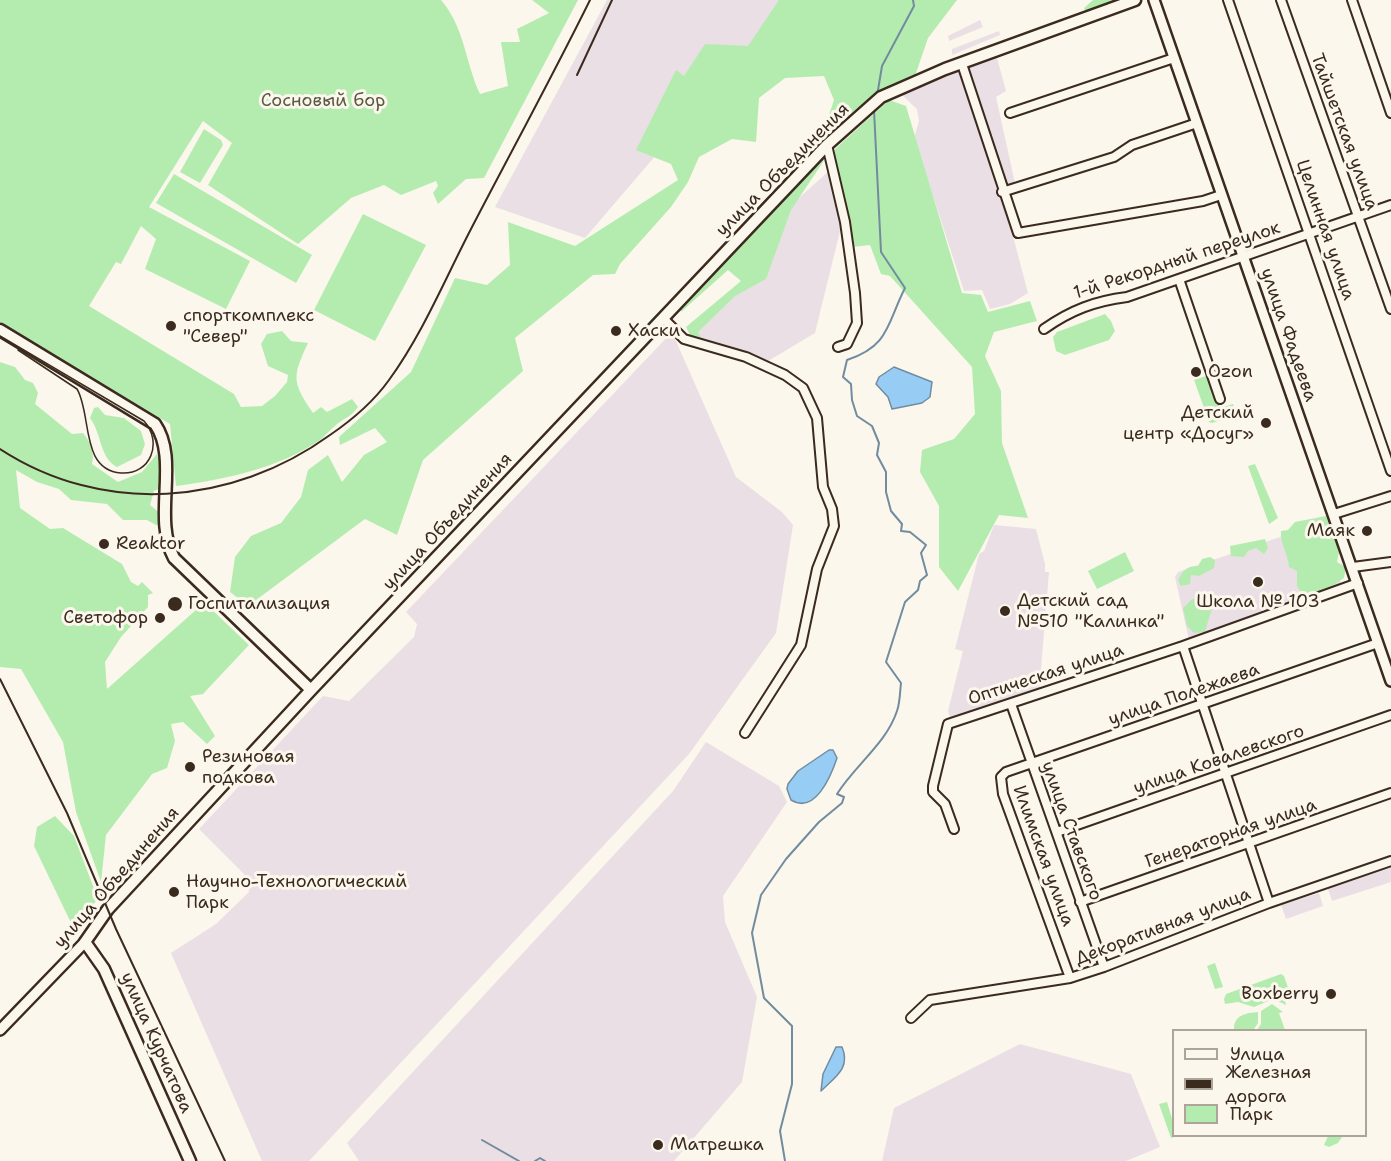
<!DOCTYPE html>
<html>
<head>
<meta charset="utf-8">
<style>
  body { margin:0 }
  #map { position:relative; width:1391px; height:1161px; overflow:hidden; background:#fbf7ec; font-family:"Shantell Sans",sans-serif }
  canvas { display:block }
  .legend { position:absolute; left:1172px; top:1029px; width:195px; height:108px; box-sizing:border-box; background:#fbf7ec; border:2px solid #aea59a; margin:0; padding:8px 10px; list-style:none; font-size:18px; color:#3b2a1e }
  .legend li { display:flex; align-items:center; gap:12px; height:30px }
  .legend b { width:30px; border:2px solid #aea59a }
</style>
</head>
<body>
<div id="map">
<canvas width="1391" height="1161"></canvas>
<ul class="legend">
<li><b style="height:8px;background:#fbf7ec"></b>Улица</li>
<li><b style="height:8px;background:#3b2a1e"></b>Железная дорога</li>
<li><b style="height:16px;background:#b4ecb0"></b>Парк</li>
</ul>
</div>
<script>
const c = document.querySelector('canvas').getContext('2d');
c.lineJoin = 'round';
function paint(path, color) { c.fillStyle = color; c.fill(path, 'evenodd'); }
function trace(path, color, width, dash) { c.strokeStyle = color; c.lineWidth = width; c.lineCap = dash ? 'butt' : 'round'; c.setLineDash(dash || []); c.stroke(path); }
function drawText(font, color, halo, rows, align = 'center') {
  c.font = font + ' "Shantell Sans",sans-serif'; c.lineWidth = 6; c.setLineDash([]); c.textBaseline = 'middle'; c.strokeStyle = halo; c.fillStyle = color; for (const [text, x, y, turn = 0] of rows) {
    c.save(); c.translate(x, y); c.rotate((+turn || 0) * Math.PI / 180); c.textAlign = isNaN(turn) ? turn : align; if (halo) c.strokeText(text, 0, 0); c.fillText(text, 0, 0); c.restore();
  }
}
paint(new Path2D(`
  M607,0h176l-8,16 -190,222 -90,-31z
  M980,20l3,7 -34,14 -1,-5z
  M999,31l1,4 -48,20v-6z
  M997,58l9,33 -10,6 19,86 -14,8 27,102 -18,11 -20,5 -8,-19 -18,1 -50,-153 5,-17 -2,-12 -16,-15 23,-12z
  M829,171l12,56 -26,106 -47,28 -69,-22 -5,-8 33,-33 36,-20 29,-74z
  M672,332l64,145 46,35 11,13 -17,108 -87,121 -380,407h-47l-91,-208 45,-29 33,-32 -1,-14 -49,-49 124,-133 26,5 65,-64 3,-13 -11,-12z
  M994,525l42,4 9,35v8h4l-10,121 -83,26 -6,-2 -2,-6 15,-60 -8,-2 24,-95 5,-3z
  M1312,526l12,5 18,56 -153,53 -14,-63 3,-5z
  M706,742l73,44 8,16 -64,94 2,26 32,75 -15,85 -68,79h-315l-12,-18 326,-352z
  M1391,865v17l-59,19 -5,-15z
  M1319,893l4,13 -37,13 -5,-14z
  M1020,1044l111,30 29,73 -34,14h-244l12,-53z`), '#eadfe5');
paint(new Path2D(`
  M0,0h441c24,28 24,62 39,94l28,-8 -7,-44h19l-3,-13 32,-16 -17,-13h46l-94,178 -18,1 -28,25 -5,-11 5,-7 -2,-5 -35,14 -17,-10 -33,13 -53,46 -90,-59 24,-42 -29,-22 -54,86 101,54 -24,48 -81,-40 11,-30 -15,-13 -20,38 -5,-2 -27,44 145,88 7,13 21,-1 13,-10 12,-14 1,-7 -20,-9 -7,-22 6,-10 15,-3 9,10 17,2c-16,34 -16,39 5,70l8,-6 6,5 25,-13 6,8c-6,9 -13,11 -21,17 -6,5 -11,11 -17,16 -43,29 -94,39 -144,46l-6,-62 -170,-102z
  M779,0h178l-29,38 -13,38 -46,23 -47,37 12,-36 -10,-24 -39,2 -26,20 -3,44 -24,-3 -33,18 -11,25 -17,25 -51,57 -5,10 -22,1 -78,63 8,33 -100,89 -26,75 -32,-16 -117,87 -18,-14 5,-35 16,-21 30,-13 20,-26 7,-27 20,-15 14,27 22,-27 23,-13 -12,-14 -35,17 -1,-8 72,-65 44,-94 32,7 23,-20 -2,-43 67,24 103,-66 -7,-16 -35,-14 40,-80 8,6 21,-32 43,2z
  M1093,0h34l-40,14 -3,-6z
  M889,100l17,6 56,187 19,2 7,17 42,-11 7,20 -43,11 -9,24 16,35 1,52 26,75 -29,-3 -41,76 -19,-24v-61l-19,-34 2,-22 32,-11 21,-25 -3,-47 -82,-91 -9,-2 -11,-29 -18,2 -18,-97z
  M204,129l17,11 2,5 -23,38 -20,-11z
  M825,159l-34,51 -25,69 -31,17 -37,36 6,11 -12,-4 -6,-12 55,-46 -13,-11 -47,42v-6l97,-105z
  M174,174l138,81 -16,28 -140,-80z
  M363,214l63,31 -51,96 -61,-31z
  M1105,314l6,7 4,10 -6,9 -44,15 -9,-4 -3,-14 4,-5z
  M0,362l15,5 10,13 8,3 5,10 -3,11 37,30 11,-1c7,8 12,20 9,31l26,18 24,-10 15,-18 3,7 1,27 -7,3 -4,14 11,9 2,12 -7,-1 -9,-5h-24l-16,-16 -36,-4 -12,-11 -22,-7 -21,-12 4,38 30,21 13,-1 59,36 9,18 7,4 4,-4 11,11 -5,2v12l-27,30 -16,25 2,27 90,-80 12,-2 40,38 -46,49 -13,2 25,40 -8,8 -24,-22 -12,2 4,17 -8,27 -15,6 -46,61 -5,47 -25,-70 -13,-70 -42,-73 -21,-2z
  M1206,376l4,5 10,27 13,-4 4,11 -25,8 -3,-1 -15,-42z
  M98,407l7,8 19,3 17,13 4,13 -4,11 -24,12c-18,-10 -15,-33 -27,-49l4,-10z
  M1255,464l23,54 -9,6 -21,-58z
  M1326,516l13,36 -2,10 9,5 -2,11 -13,9 -28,9 -6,-10v-15l-8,-4c-1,-14 -9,-22 -8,-36l7,-1 7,-8z
  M1265,539l3,9 -4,6 -8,-6 -8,3 -4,6 -13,-1 -1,-10z
  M1125,552l9,19 -37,18 -9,-18z
  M1210,557l5,3 -1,8 -15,8 -8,-1 -1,9 -9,2 -3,-6c5,-10 9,-14 20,-14l4,-7z
  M1192,599l9,1 11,8 -7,24 -11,1 -7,-7 -4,-18z
  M55,816l19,20 24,63 -25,28 -39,-81 3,-19z
  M1215,963l8,24 -8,2 -8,-23z
  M1281,974l3,2 6,17 -5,7 1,5 -13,-6 -19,8 -16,-5 -13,2 -1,-5 2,-5z
  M1272,1004l11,8 -4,1 6,17h-28l4,-6v-13z
  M1258,1012v11l-4,6h-20c0,-14 12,-16 24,-17z
  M1167,1102l6,20 1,14h4l-7,2 -12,-34z
  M1328,1136h13l1,1 -4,6 -9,4 -5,-2z`), '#b4ecb0');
const water = new Path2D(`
  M894,367l38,15 -2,15 -8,6 -30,6 -4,-12 -12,-13 3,-7z
  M829,750h4l4,8c-6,18 -22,57 -46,42l-4,-11 1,-5 10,-13z
  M836,1047h6c9,21 -7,30 -21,44l2,-17z`);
paint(water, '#97cdf5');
trace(water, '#728c9f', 1.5);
trace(new Path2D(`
  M877,96l5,-30 32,-60 -1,-6
  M482,1140l37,21
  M535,1161l5,-3 5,3
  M785,1161l-5,-30 12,-47v-58l-28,-28 -12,-65 9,-38 25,-36 33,-37 23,-19 2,-6 -7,-3c18,-29 49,-50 60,-83 3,-8 3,-20 4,-28l-15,-21 19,-60 13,-12 2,-9 7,-6 -6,-22 5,-8 -16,-13 -9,-1 1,-7 -11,-13 -5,-19v-20l-9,-17 2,-12 -7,-17 -15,-10 -5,-16 -1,-16 -8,-7 4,-17c43,-14 40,-37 58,-72l-24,-36 -7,-142`), '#728c9f', 2);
const minor = new Path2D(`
  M1228,0l163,471
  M1281,0l110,309
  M1352,0l39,113
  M962,64l56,169 185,-32 18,-6
  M1010,113l164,-55
  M827,145l18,77 10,71 2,30 -10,21 -9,3
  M1002,192l112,-35 18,-12 65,-22
  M1179,279l41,120
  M663,318l21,21 62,18 39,18 18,13 14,30 6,69 9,22 2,17 -17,43 -16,76 -56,88
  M1044,329c27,-19 51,-28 83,-32l264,-92
  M1334,514l57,-18
  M1353,567l38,-5
  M1183,646l86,257
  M1011,704l93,263
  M954,829l-9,-25 -12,-12v-6l15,-62 235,-78 175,-63
  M1057,832l334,-117
  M1080,902l311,-109
  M1070,978l-67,-184 -2,-17 5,-5 372,-129
  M911,1018l19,-18 140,-22 34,-11 165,-64 122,-42`);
const tertiary = new Path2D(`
  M1154,0l237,681
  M0,1030l85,-88`);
const secondary = new Path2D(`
  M0,330l155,94c25,36 -3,94 19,134l137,132
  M190,1161l-86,-192 -19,-27 23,-33 203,-219 516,-545 54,-48 64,-28 190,-69`);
trace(minor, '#3b2a1e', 12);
trace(tertiary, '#3b2a1e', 14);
trace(secondary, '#3b2a1e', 15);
trace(minor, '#fbf7ec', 8);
trace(tertiary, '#fbf7ec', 9);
trace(secondary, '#fbf7ec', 10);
trace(new Path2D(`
  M0,336l144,85c19,21 7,54 -23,52 -41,-3 -29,-59 -44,-84l-59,-39`), '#3b2a1e', 1.5);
trace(new Path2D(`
  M577,75l35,-75
  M0,449c103,67 232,57 330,-14 22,-15 44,-34 59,-55 34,-47 56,-101 82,-151 40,-77 81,-152 119,-229
  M0,679l67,134 49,116 109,232`), '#3b2a1e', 2);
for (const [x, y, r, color] of [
  [171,326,6,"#3b2a1e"],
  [616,331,6,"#3b2a1e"],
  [1196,372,6,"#3b2a1e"],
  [1266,423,6,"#3b2a1e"],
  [1367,531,6,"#3b2a1e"],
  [104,544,6,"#3b2a1e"],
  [1258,582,6,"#3b2a1e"],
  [175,604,8,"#3b2a1e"],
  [1005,611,6,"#3b2a1e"],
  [160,618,6,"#3b2a1e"],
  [190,767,6,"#3b2a1e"],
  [174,892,6,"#3b2a1e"],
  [1331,994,6,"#3b2a1e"],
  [658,1145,6,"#3b2a1e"]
]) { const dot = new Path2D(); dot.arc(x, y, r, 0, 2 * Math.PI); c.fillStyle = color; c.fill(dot); trace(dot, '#fbf7ec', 2); }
drawText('18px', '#595a42', '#fbf7ec', [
  ["Сосновый бор",323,101]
]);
drawText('18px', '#3b2a1e', '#fbf7ec', [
  ["Тайшетская улица",1344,132,70],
  ["улица Объединения",783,170,-45],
  ["Целинная улица",1325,230,71],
  ["1-й Рекордный переулок",1177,261,-18],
  ["улица Фадеева",1288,335,71],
  ["улица Объединения",448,522,-47],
  ["Оптическая улица",1046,675,-18],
  ["улица Полежаева",1184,695,-19],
  ["улица Ковалевского",1219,760,-19],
  ["улица Ставского",1071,831,70],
  ["Генераторная улица",1231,834,-19],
  ["Илимская улица",1043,856,70],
  ["улица Объединения",117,878,-49],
  ["Декоративная улица",1163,927,-21],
  ["улица Курчатова",156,1043,66]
]);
drawText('18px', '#3b2a1e', '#fbf7ec', [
  ["спорткомплекс",183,316],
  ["\"Север\"",183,337],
  ["Хаски",628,331],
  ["Ozon",1208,372],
  ["Детский",1254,413,"right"],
  ["центр «Досуг»",1254,434,"right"],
  ["Маяк",1355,531,"right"],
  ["Reaktor",116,544],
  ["Детский сад",1017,601],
  ["№510 \"Калинка\"",1017,622],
  ["Школа № 103",1258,602,"center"],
  ["Госпитализация",188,604],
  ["Светофор",148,618,"right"],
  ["Резиновая",202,757],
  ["подкова",202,778],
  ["Научно-Технологический",186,882],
  ["Парк",186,903],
  ["Boxberry",1319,994,"right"],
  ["Матрешка",670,1145]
], 'left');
</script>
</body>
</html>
